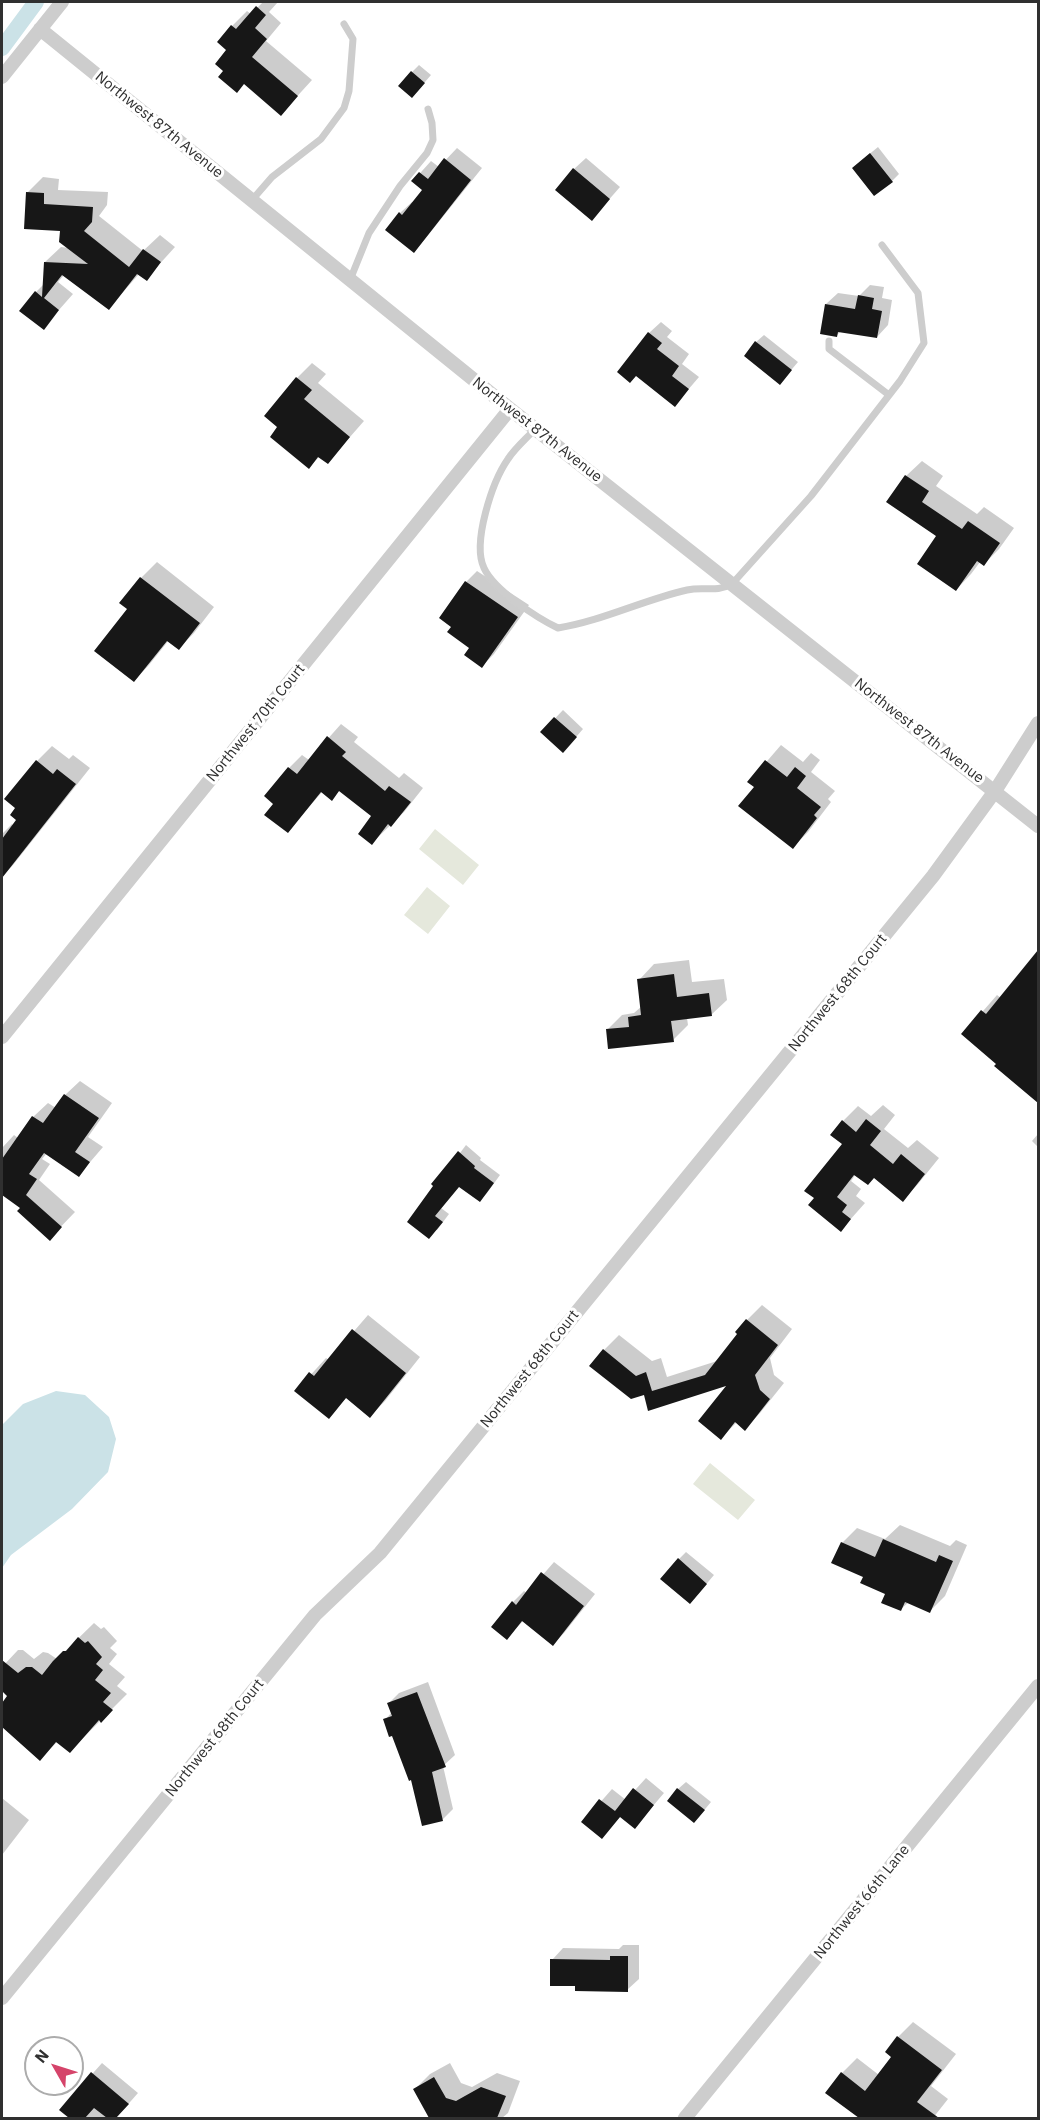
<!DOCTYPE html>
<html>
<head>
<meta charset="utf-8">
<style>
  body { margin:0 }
  #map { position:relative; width:1040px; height:2120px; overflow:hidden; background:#fff; font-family:"IBM Plex Sans",sans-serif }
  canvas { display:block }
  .frame { position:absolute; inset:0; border:3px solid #303030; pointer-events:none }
  .north { position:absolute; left:24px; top:2036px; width:60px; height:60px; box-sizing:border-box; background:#fff; border:2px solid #acacac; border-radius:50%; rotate:309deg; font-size:16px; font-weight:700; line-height:24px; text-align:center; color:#303030 }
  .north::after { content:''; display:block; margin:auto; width:21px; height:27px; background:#d5446a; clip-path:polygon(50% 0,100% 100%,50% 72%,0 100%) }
</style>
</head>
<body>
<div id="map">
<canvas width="1040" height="2120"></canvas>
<div class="frame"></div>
<div class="north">N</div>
</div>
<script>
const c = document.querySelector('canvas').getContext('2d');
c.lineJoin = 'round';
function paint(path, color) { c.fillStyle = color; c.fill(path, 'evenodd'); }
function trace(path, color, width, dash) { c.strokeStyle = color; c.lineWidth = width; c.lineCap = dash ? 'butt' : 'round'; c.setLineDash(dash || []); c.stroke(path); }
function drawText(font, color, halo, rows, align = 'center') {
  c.font = font + ' "IBM Plex Sans",sans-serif'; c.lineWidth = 6; c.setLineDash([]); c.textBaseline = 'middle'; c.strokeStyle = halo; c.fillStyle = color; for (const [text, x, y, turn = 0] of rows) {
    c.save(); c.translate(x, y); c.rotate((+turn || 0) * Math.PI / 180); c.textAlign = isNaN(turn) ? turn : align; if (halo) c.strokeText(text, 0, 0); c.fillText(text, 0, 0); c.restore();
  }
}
paint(new Path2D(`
  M435,829l44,36 -16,20 -44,-36z
  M427,887l23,19 -22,28 -24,-19z
  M710,1463l45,37 -17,20 -45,-36z`), '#e5e8dc');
paint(new Path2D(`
  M56,1391l29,4 24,22 7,22 -8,33 -36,37 -61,46 -9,13v-143l21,-21z`), '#cbe2e7');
paint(new Path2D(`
  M263,2h15l-9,10 12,11 -15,18 46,39 -31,34 -37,-31 -19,-12 7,-45 15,-15 4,3z
  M419,65l12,10 -12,14 -7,-17z
  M878,147l21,27 -7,7 -31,-20z
  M457,148l25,20 -57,71 -11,12 -14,-38 12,-11 1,1 11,-13 -11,-9 18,-20 8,6z
  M586,158l34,29 -28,32 -18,-50z
  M43,177l16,2 -1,11 50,2 -1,13 -8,11 44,35 17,-16 15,12 -29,32 -7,-5 -30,34 -45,-33 -6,7 15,12 -30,34 -7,-36 8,-8 1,-22 16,-15 8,1 -8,-18 -34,-37z
  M870,285l14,2 -2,11 10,2 -4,25 -11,12 -36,-6 -4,4 -11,-31 12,-11 21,3z
  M661,322l11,9 -5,6 22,17 -7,10 17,13 -24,28 -38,-30 12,-42z
  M764,335l34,27 -11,13 -31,-33z
  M312,363l14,11 -8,9 46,38 -36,41 -8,-6 -11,11 -30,-40 18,-49z
  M922,461l21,15 -7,10 41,28 7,-7 30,21 -15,21 -15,15 -4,-2 -9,12 -15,16 -18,-54 -32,-60z
  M157,562l57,45 -20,26 -15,15 -10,-8 -20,25 -15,16 -5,-72 -7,-6 19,-25z
  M477,571l52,34 -35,49 -12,12 -11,-19 -5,-65z
  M563,710l20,19 -13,15 -28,-12z
  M341,724l17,13 -4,5 45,36 5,-5 19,15 -19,24 -32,31 1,-27 -33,-26 -8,9 -10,-7 -34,39 -12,-28 13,-35 13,-13 7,5z
  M781,745l22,17 8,-9 9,7 -9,12 24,19 -7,8 3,3 -23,30 -15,15 -37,-60 -7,-5z
  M52,746l17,13 4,-4 17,13 -77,97 -11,12v-43l10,-10 2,2 5,-7 18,-58z
  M1038,953v148l-42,-35 2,-3 -35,-29 34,-39 4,3z
  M689,960l3,22 32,-3 3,21 -16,15 -24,3 1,7 -15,15 -66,-10 15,-15 12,-2 8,-7 -3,-26 15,-16z
  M80,1081l32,22 -24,34 15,10 -24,28 -32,-22 -5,6 8,5 -11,16 36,32 -25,26 -28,-31 -20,-14v-18l2,-3 -2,-2v-22l12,-13 4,3 15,-21 15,-14 8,5 9,-13z
  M883,1105l12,10 -11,14 24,19 9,-8 22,18 -21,26 -15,16 -29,-23 -18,-3 -5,7 10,8 -5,7 9,7 -24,27 -25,-32 28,-54 -1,-23 15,-15 13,10z
  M1038,1134v13l-6,-6z
  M466,1145l15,13 -1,2 20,15 -13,18 -7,7 -20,-15 -19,23 8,6 -12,16 -28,-9z
  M762,1305l30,24 -22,29 4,17 10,8 -24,30 -15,16 -8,-7 -16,16 9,-55 -85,11 -41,-44 15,-15 33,26 9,-3 6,19 50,-16 23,-27 7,-14z
  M368,1315l52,42 -35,44 -15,15 -23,-19 -19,20 -32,-26 30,-33 3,2z
  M900,1525l50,21 6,-6 11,5 -22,51 -15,15 -21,-9 -8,7 -59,-66 15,-15 28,11z
  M686,1552l28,23 -17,20 -18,-36z
  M554,1562l41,32 -31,39 -11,11 -30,-23 -16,17 6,-36 11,-11 3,2z
  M94,1623l7,6 3,-2 13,14 -7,7 7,6 -8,10 16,13 -8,9 10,8 -57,57 -12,-10 -18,18 -38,-34v-20l8,-9 -8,-7v-22l16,-17h5l11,9 9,-7 5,1 9,6z
  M428,1682l27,73 -12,11 10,43 -10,10 -20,5 -11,-46 -19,-44 -8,-14 7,-8 -3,-9 10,-10z
  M646,1778l18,15 -29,34 -14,-11 -19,21 -19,-15 29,-33 14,11z
  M686,1782l25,20 -10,12 -23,-25z
  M2,1798l27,22 -27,35z
  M623,1945h16v34l-12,11 -51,-5 -24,-25 11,-12 56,1z
  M913,2022l43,32 -25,32 17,13 -15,19h-72l-34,-25 15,-20 15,-15 22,17 14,-19 5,-19z
  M102,2063l36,30 -22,25h-44l-11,-9z
  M450,2063l11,20 11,4 25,-14 23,8 -12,32 -6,5h-72l-15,-29 15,-15z`), '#0003');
trace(new Path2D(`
  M2,48l34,-46`), '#cbe2e7', 16);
paint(new Path2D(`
  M256,6l10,9 -11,13 12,11 -15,18 46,39 -17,20 -37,-32 -7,9 -19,-16 5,-6 -8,-7 11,-14 -9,-8 14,-17 5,4z
  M411,71l14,12 -13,15 -14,-12z
  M870,153l23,29 -19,14 -22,-28z
  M444,158l27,22 -57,73 -29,-23 14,-18 3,3 20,-25 -11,-9 8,-9 9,7z
  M573,168l37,31 -18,22 -37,-31z
  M26,192l18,1v11l49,3 -1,15 -8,9 45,36 14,-18 18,13 -14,19 -10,-7 -28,36 -47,-35 -18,23 15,12 -15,20 -25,-19 16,-20 7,6 2,-35 44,2 -29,-22 1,-11 -36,-2z
  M858,295l16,3 -2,11 10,2 -5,27 -39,-6 -1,5 -17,-3 5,-30 30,5z
  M648,332l14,11 -5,6 22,17 -7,10 17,13 -14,18 -39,-31 -6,7 -13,-11z
  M755,341l37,29 -12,15 -36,-29z
  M296,377l16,13 -8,9 46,38 -22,27 -10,-7 -9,12 -39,-32 7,-10 -13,-11z
  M905,475l24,16 -7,11 40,27 6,-8 32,22 -16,23 -7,-5 -21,30 -39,-27 19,-28 -50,-34z
  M140,577l60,46 -21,27 -12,-9 -33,41 -40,-31 33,-42 -8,-6z
  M465,581l53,36 -36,51 -18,-13 5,-7 -22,-16 4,-5 -12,-9z
  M554,717l23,20 -14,16 -23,-21z
  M327,736l19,16 -4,4 43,35 4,-5 22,16 -20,25 -3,-3 -16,21 -14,-11 13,-18 -32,-25 -7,10 -11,-9 -33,41 -24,-18 9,-11 -9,-8 24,-29 9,7z
  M36,760l17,14 4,-5 19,15 -74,94v-39l14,-19 -6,-5 5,-7 -11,-9z
  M765,760l22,17 8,-10 11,9 -9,12 24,19 -7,8 3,3 -24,31 -55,-43 16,-19 -7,-5z
  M1038,950v153l-44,-37 2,-2 -35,-30 20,-24 5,4z
  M674,974l3,23 32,-4 3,23 -41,5 3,21 -66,7 -2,-20 23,-2 -1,-10 13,-2 -4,-36z
  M64,1094l35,24 -24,34 15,10 -11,15 -35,-24 -15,21 8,5 -11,16 36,32 -12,14 -33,-30 3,-3 -18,-13v-36l30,-43 11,7z
  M866,1119l15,12 -11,14 23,19 8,-10 24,20 -22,28 -29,-24 -6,7 -14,-10 -17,22 10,8 -5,7 9,7 -10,13 -33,-27 6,-7 -10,-7 38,-47 -12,-9 12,-15 14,12z
  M458,1151l17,15 -1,2 20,15 -14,19 -21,-15 -24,29 8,6 -14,17 -22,-17 26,-36 -2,-2z
  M746,1319l32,26 -23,30 5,15 10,9 -25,32 -10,-9 -14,18 -23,-19 28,-35 -78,25 -4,-16 -13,4 -42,-33 14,-17 33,27 10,-4 6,19 53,-16 32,-41 -2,-2z
  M352,1329l54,44 -36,45 -24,-20 -17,21 -35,-28 15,-19 5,4z
  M883,1539l53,23 3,-7 14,6 -23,52 -25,-11 -4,9 -20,-8 4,-9 -25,-11 3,-6 -32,-14 10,-21 34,15z
  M678,1558l29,26 -17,20 -30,-25z
  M541,1572l43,34 -31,40 -31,-25 -15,19 -16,-13 21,-26 4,4z
  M78,1637l7,6 3,-2 14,16 -6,7 7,6 -8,10 16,13 -8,9 10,8 -12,13 -2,-3 -29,33 -14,-11 -16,19 -38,-34v-24l5,-7 -5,-5v-31l16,13 8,-6h6l10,8 11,-14 10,-10h3z
  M417,1692l29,75 -14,5 11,49 -21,5 -11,-46 -2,1 -17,-45 -3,1 -6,-18 9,-3 -5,-13z
  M633,1788l21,17 -19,24 -15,-12 -18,22 -21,-17 18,-23 16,12z
  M677,1788l28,22 -11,13 -27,-22z
  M610,1956h18v36l-53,-1v-5h-25v-27l60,1z
  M897,2036l45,34 -25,32 22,16h-80l-34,-25 16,-21 24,19 26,-34 -6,-5z
  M91,2072l38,32 -13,14h-9l-13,-10 -9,10h-16l-10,-8z
  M434,2077l12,21 10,3 25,-14 25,9 -9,22h-68l-16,-29z`), '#171717');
trace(new Path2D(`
  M252,200l20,-23 49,-38 23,-31 5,-17 4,-52 -9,-15
  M350,280l19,-47 31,-47 27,-33 6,-13 -1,-17 -4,-14
  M829,341v8l60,46
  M535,429c-9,10 -20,19 -27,30 -16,23 -36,84 -24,109 10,22 53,50 74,60 44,-7 85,-28 129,-38 18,-4 28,3 45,-6l79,-88 89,-115 24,-38 -6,-50 -36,-48`), '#cdcdcd', 7);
trace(new Path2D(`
  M40,29l470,380 528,417
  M2,77l60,-75
  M2,1037l508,-628
  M2,1998l313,-383 65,-62 553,-677 62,-85 43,-68
  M685,2118l353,-432`), '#cdcdcd', 14);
drawText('15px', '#303030', '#fff', [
  ["Northwest 87th Avenue",159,125,39],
  ["Northwest 87th Avenue",537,430,38],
  ["Northwest 70th Court",256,723,-51],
  ["Northwest 87th Avenue",919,731,38],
  ["Northwest 68th Court",838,993,-51],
  ["Northwest 68th Court",530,1369,-51],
  ["Northwest 68th Court",215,1738,-51],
  ["Northwest 66th Lane",862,1902,-51]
]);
</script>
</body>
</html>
